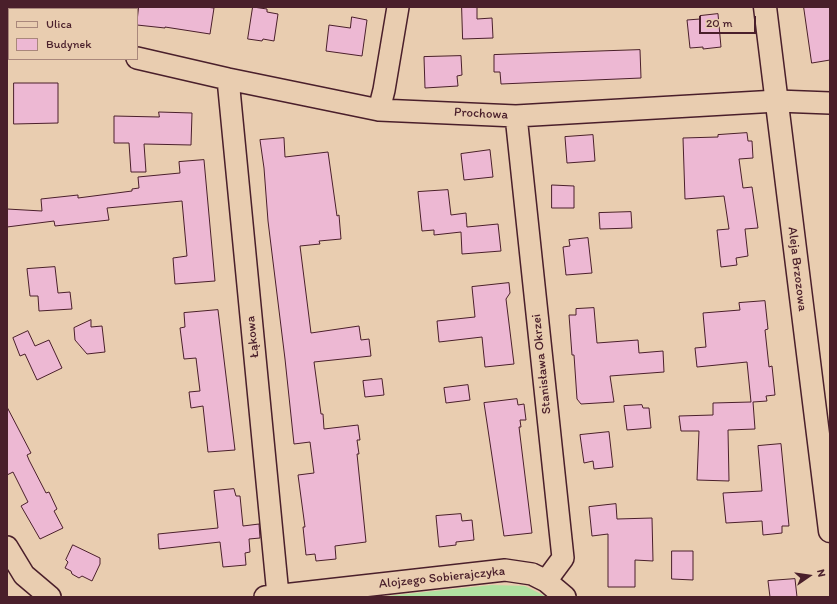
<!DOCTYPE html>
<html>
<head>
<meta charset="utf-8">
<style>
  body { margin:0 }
  #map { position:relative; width:837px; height:604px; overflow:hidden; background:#e9cdb0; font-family:Itim,sans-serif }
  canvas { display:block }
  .frame { position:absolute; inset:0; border:8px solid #4a1f2b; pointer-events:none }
  .legend { position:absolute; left:8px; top:8px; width:130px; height:52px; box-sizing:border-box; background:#e9cdb0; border:1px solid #a9877b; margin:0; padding:5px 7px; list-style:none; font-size:12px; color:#4a1f2b }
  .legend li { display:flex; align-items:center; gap:8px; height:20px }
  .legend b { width:20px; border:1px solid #a9877b }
  .north { position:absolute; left:789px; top:556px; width:40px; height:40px; -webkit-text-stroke:3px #e9cdb0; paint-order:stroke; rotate:77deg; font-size:11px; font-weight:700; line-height:16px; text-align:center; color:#4a1f2b }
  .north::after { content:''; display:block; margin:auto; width:14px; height:18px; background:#4a1f2b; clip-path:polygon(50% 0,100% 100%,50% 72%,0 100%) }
  .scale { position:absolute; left:699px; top:16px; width:57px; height:18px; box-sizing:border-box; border:2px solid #4a1f2b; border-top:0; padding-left:5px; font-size:12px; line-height:14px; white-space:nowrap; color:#4a1f2b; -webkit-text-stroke:3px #e9cdb0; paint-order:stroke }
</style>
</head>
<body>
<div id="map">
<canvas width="837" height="604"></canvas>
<div class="frame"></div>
<ul class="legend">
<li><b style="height:5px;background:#e9cdb0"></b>Ulica</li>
<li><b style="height:11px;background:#edb8d3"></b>Budynek</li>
</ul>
<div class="north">N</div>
<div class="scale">20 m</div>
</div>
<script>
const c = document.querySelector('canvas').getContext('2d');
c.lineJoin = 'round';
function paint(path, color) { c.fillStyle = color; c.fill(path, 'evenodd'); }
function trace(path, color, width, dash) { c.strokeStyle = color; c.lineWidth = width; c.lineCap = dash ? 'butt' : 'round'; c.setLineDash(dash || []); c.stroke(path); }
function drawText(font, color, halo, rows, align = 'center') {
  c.font = font + ' Itim,sans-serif'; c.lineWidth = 3; c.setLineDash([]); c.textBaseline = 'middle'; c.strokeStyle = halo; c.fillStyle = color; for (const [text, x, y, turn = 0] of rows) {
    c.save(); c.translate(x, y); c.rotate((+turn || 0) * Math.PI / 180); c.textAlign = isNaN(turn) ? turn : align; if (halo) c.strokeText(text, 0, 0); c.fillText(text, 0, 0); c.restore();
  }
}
paint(new Path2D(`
  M492,585l33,1 22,11h-170z`), '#b1e1a1');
const building = new Path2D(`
  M139,7h67l8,1 -4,26 -45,-7v1l-28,-3z
  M253,7l14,2v3l11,2 -4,27 -11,-2 -1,2 -14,-2z
  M462,7h15v12l15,-1 1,20 -30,1z
  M804,7h26v53l-18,3z
  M718,14l3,33 -18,2v-2l-13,1 -3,-28 13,-1v-3z
  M352,17l15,3 -5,36 -36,-5 3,-26 21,3z
  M640,50l1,28 -140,6 -1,-12h-6v-17z
  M461,56l1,19 -5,1 1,10 -33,2 -1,-31z
  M14,83h44v40l-44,1z
  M159,112l33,1 -1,32 -47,-1 2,28h-15l-2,-29h-15v-27l45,1z
  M747,133l1,8h4l1,17 -14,1 4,29 9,-1 6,41 -13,1 3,27 -12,2 1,7 -16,2 -4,-37 12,-1 -5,-33 -39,3 -2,-61 35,-1v-2z
  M593,135l2,26 -28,2 -2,-26z
  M284,138l1,19 43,-5 9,64 2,-1 2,24 -22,2 1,3 -20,2 11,87 48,-7 2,14 8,-1 2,17 -57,6 7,52h2l1,15 34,-4 2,15h-3l2,14h-2l9,88 -31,4 1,13 -20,2 -1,-7 -9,1 -3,-28h2l-7,-52 16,-2 -4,-31 -16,2 -9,-85 -17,-138 -4,-53 -4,-28z
  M490,150l3,27 -29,3 -3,-26z
  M204,160l11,121 -40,3 -2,-26 14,-2 -5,-55 -75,7 2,12 -54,6 -1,-5 -47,6v-18l35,2 -1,-12 37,-4v3l54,-7v-2l7,-1 -1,-11 42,-4 -1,-11z
  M552,185l22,1v22h-22z
  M448,190l3,25 15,-2 1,14 31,-3 3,27 -39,3 -1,-22 -27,3v-5l-12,1 -4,-39z
  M631,212l1,16 -32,1 -1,-16z
  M588,238l4,35 -26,2 -3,-28 7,-1 -1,-6z
  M55,267l3,26 12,-1 2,17 -33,2 -1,-15h-8l-3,-27z
  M509,283l1,10 -4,6 8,65 -29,3 -3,-30 -43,5 -2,-21 38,-4 -3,-30z
  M765,301l3,28 -3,1 4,37 3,-1 3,29 -9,1 1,5 -14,1 2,27 -27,1 1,51 -32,-1 2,-49h-18l-2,-15 34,-1v-12l38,-1 -4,-40 -50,5 -2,-19 11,-1 -3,-34 37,-3 -1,-7z
  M594,308l3,35 41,-3 1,13 24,-2 1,21 -54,4 4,26 -33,2 -4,-5 -3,-44h-2l-3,-40h7v-6z
  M218,310l17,140 -27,2 -5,-46 -12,2 -2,-16 11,-1 -4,-33 -12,1 -4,-31 5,-1 -1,-14z
  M91,320v7l11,-1 3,26 -18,2 -12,-14 -1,-12z
  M28,331l7,15 14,-6 13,28 -25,12 -12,-26 -5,2 -7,-18z
  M382,379l2,16 -19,2 -2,-16z
  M468,385l2,15 -24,3 -2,-15z
  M517,399l1,6 6,-1 2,16h-6l1,7h-2l13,106 -28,3 -20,-133z
  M642,405l1,3h6l2,20 -24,2 -3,-24z
  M7,407l24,46 -4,2 2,5 17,33 3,-1 8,17 -3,2 9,17 -23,11 -19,-33 7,-4 -15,-30 -6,3z
  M609,432l4,35 -19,2 -1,-8 -9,2 -4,-28z
  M781,444l8,82h-7v7l-19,2 -1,-14 -36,2 -3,-30 39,-2 -4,-45z
  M234,489l2,7h4l3,30 16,-2 1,14 -11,1 1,13 -5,1 1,12 -23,2 -3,-25 -61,7 -1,-15 60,-6 -4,-37z
  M616,504l1,15 35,-1 1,43 -18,-1v27h-27v-53l-16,2 -3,-29z
  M461,514l1,7 10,-1 2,20 -18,2v3l-17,2 -3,-31z
  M73,545l27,13v6l-8,17 -10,-5 -3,2 -7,-4 -1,-3 -6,-3 3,-6 -2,-2z
  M672,551h21v29l-21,-1z
  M795,579l2,18h-27l-2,-16z`);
paint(building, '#edb8d3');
trace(building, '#4a1f2b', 1);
const street = new Path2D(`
  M109,9v-2
  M7,39l2,1
  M137,58l91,21 151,31 137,6 261,-15 53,2
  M228,79l50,516
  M379,110l5,-20 14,-83
  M516,116l47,442 -17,23
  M7,547l17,28 26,22
  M265,597l240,-27 27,4 14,7 19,16`);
const secondary = new Path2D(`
  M765,7l65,524`);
trace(street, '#4a1f2b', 24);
trace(secondary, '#4a1f2b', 25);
trace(street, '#e9cdb0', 21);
trace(secondary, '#e9cdb0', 22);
drawText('13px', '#4a1f2b', '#e9cdb0', [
  ["Prochowa",481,114,3],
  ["Aleja Brzozowa",797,269,83],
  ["Łąkowa",253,337,-96],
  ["Stanisława Okrzei",542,364,-96],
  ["Alojzego Sobierajczyka",442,578,-6]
]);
</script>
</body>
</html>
